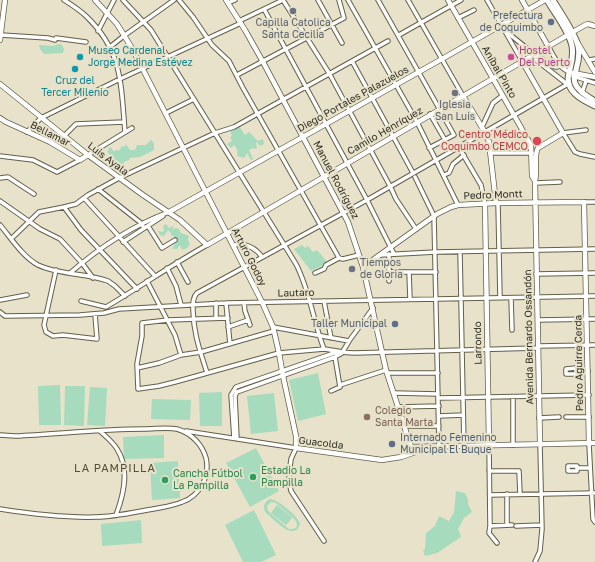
<!DOCTYPE html>
<html>
<head>
<meta charset="utf-8">
<style>
  body { margin:0 }
  canvas { display:block; background:#e7e2c9 }
</style>
</head>
<body>
<canvas width="595" height="562"></canvas>
<script>
const c = document.querySelector('canvas').getContext('2d');
c.lineJoin = 'round';
function paint(path, color) { c.fillStyle = color; c.fill(path, 'evenodd'); }
function trace(path, color, width, dash) { c.strokeStyle = color; c.lineWidth = width; c.lineCap = dash ? 'butt' : 'round'; c.setLineDash(dash || []); c.stroke(path); }
function drawText(font, color, halo, rows, align = 'center') {
  c.font = font + ' "Golos Text",sans-serif'; c.lineWidth = 4; c.setLineDash([]); c.textBaseline = 'middle'; c.strokeStyle = halo; c.fillStyle = color; for (const [text, x, y, turn = 0] of rows) {
    c.save(); c.translate(x, y); c.rotate((+turn || 0) * Math.PI / 180); c.textAlign = isNaN(turn) ? turn : align; if (halo) c.strokeText(text, 0, 0); c.fillText(text, 0, 0); c.restore();
  }
}
paint(new Path2D(`
  M59,44l3,1 2,4 -1,4 -19,1 -4,-5 -1,-4 14,1z
  M239,126l6,9 4,-3 9,9 5,-2 1,5 -4,2 -3,-4 -1,1 1,5 -2,1 -2,-1 -4,2 4,9 -2,1 -4,-7 -3,5 -7,-2c1,-5 0,-8 -3,-11l-3,3 -4,-4 5,-3 -2,-4 2,-1 -2,-5z
  M151,140l3,3v7l-14,7 -10,1 -1,2 -5,2 -1,6 -7,-4 -3,-7 -6,-5 2,-2 -1,-1 3,-2 2,4 7,-1 1,-3 4,-1 1,-2 4,6h5l2,-5h9z
  M166,224l3,4 4,-2h1l-2,4 4,-2 3,1 2,4 8,3 -1,4 2,4 -3,4 -5,2 -2,-5 -3,4h-4l1,-5 -4,1 7,-6 -5,-4 -1,1v-3l-3,-3 -4,6 -4,-1 -2,-4 5,1 1,-1 -1,-5z
  M302,245l3,3 3,-2 5,6 4,-2 11,13 -17,8 -17,-22z
  M318,373l8,41 -28,7 -9,-41z
  M60,385l1,40h-22l-1,-39z
  M65,386h20l-1,40 -20,-1z
  M90,387l17,1 -2,38 -18,-1z
  M222,392v34h-22l-1,-33z
  M274,393l4,38 -27,3 -4,-38z
  M152,399l39,1 -1,20 -39,-1z
  M164,435v23l-40,1 -1,-22z
  M256,448l23,43 -29,16 -24,-44z
  M178,461l2,37 -28,2 -2,-37z
  M456,491l9,2 3,6v5l4,8 -8,6 -6,11 3,8 -24,16 -12,3 -2,-6 2,-1 1,-16 9,-7 4,-10 10,5 5,-9z
  M270,499c8,0 29,18 30,25 -6,19 -26,-5 -34,-11 -4,-6 -2,-11 4,-14zM271,502l5,1 19,17 2,4 -1,4 -4,1h-3l-21,-18 -1,-5z
  M277,505l15,13 -6,7 -15,-12z
  M254,510l22,45 -15,7h-18l-18,-37z
  M141,520l1,23 -40,3 -1,-22z`), '#a7dbbe');
const street = new Path2D(`
  M64,0c8,5 16,10 23,17 36,35 34,68 38,115
  M123,0l28,30 145,234c14,27 17,57 28,85
  M179,0l14,17 19,28 17,16 14,27 96,170 4,1 16,-4
  M283,0l46,73 61,113 6,13 20,30
  M318,0l24,43
  M348,0l69,122 41,83
  M378,0l76,135 -25,13
  M408,0l55,96
  M487,0l35,61
  M228,3l7,-3
  M264,9l103,191 27,54
  M458,18l16,-8
  M239,21l44,-21
  M98,31l16,-31
  M508,33l26,21 21,13h2l3,-1
  M1,35l47,3 7,2 1,-2 30,4
  M399,35l62,-35
  M548,46c6,10 10,21 21,26
  M110,47l15,-12 49,-35
  M531,56l36,28
  M589,60l6,-1
  M352,61l61,112
  M237,75l107,-57 -5,-18
  M573,76l22,7
  M582,93l4,-12
  M166,113l28,-14
  M430,114l15,26
  M482,127l11,-24 9,-7
  M586,130l-23,3 12,19 5,2 15,3
  M27,132l14,-14 79,-39 121,-56
  M64,136l12,-12 48,-2
  M458,146l23,39 4,19
  M491,153h41
  M88,155l44,-27
  M0,156l33,4 24,12 23,-12
  M444,175l5,-2 4,-9 11,-9
  M415,177l19,39 5,230
  M0,178l8,-1 3,2 23,15
  M535,183l25,-1
  M98,189l43,34 3,5
  M84,198l71,78
  M0,201l40,28 20,10 22,24 11,15
  M584,202h11
  M498,203l2,95
  M64,207l17,23 56,59
  M0,225c11,13 23,32 38,40 21,10 48,8 70,16l7,5 10,10
  M148,226l14,22 13,-8
  M11,239l28,-27 25,-5 12,-3 12,-9 31,-17 96,-45 19,-6 154,-86
  M123,242l40,-26
  M233,245c12,-2 22,2 29,12
  M460,252l4,194
  M389,254v27
  M380,255l56,-3 159,-3
  M177,262l11,20
  M167,268l9,18 5,19
  M56,270l-12,55 2,7 7,4 10,-1 34,4 -2,-25
  M389,272h47
  M409,272l1,27
  M70,273c30,-26 61,-47 99,-61
  M315,273l9,-4 2,-4 13,-7
  M536,274l59,-1
  M147,281l28,54 6,20
  M511,298l1,32
  M0,300l27,-5
  M81,301l25,6c34,-20 67,-43 101,-62
  M324,301l7,37
  M216,303v15
  M226,303l4,41
  M244,303l1,8 5,14
  M0,312l5,4 75,-1 24,-2 15,-4 107,-6 369,-7
  M228,318l-60,2 -26,3v13l-5,28 1,25 21,-3 16,-4 104,-29 45,-4c10,1 19,4 30,4l184,-5
  M538,320l57,-1
  M228,327l20,-7
  M273,327l76,14
  M538,346l57,-1
  M137,368l22,-5 22,-8 20,-3 73,-21
  M576,371v-3l-10,1v5h10v-3h12
  M207,373c-7,-23 -13,-37 -14,-62 0,-6 -1,-13 4,-18l170,-93 201,-116
  M388,373h50
  M340,385l46,-15
  M331,391l9,-4 -5,-30
  M394,393l44,1
  M513,397v48
  M438,398l151,-3
  M398,407l41,-1
  M439,416l24,-1
  M566,417h23
  M539,418l20,-1
  M404,426h35
  M100,431c5,5 13,11 17,18 13,20 7,45 -1,66
  M186,431l110,17 -5,11 -1,8 -1,14 2,10 33,50
  M0,435l15,1c43,-2 86,-7 129,-7 11,0 23,-2 33,0 14,4 25,15 29,29 4,18 -6,38 -24,44 -9,4 -19,5 -29,7 -18,3 -38,8 -57,8 -32,1 -64,-3 -96,-8
  M234,438l-3,-43 5,-8 98,-34h5
  M237,439l-2,-43 2,-4 98,-35 7,-4 7,-12 24,-33
  M589,444l4,75 2,3
  M489,445l1,81 -1,7 8,10
  M577,468v3h-9v-5h9v2h13
  M489,471h30l1,23
  M507,494v31
  M490,495l105,-2
  M490,526l22,-1
  M516,526l26,-1
  M535,562l5,-11 2,-22 -2,-85`);
const secondary = new Path2D(`
  M95,0l22,24 16,26 129,252 11,25 6,26 4,23 13,60v12l86,12 19,-3 29,-10
  M226,0l19,30 18,32 85,160 15,45 23,103 27,83
  M448,0l83,145 1,31 3,5
  M522,0l26,46
  M0,40l5,-40
  M577,42l18,30
  M522,61l41,72 -25,15c-5,9 0,22 -3,33l5,263
  M573,73l22,4
  M0,84l88,71 55,40 37,25 27,25 378,-220 3,-1 7,2
  M463,96l23,38 3,8 7,61
  M0,118l6,4 44,20 30,18 8,-5
  M485,204l4,241
  M169,212l273,-153 103,-59
  M363,267l74,-53 14,-7 7,-2 38,-2 88,-1 5,242
  M411,447l184,-4`);
const primary = new Path2D(`
  M547,0c8,14 22,31 25,46 2,11 -1,18 -3,27 -5,18 13,27 26,33
  M553,0c7,12 22,33 25,46 6,27 -21,34 17,55`);
trace(street, '#635f49', 5.5);
trace(secondary, '#635f49', 6);
trace(primary, '#635f49', 7);
trace(street, '#fff', 3.5);
trace(secondary, '#fff', 4.5);
trace(primary, '#fff', 5);
for (const [x, y, r, color] of [
  [293,11,4,"#6b7280"],
  [551,22,4,"#5c6f8a"],
  [80,57,4,"#0f9aa8"],
  [511,57,4,"#d1479c"],
  [75,69,4,"#0f9aa8"],
  [455,93,4,"#6b7280"],
  [537,141,5,"#e0444e"],
  [352,269,4,"#6b7280"],
  [395,324,4,"#5c6f8a"],
  [367,417,4,"#8d6e63"],
  [392,444,4,"#5c6f8a"],
  [253,477,4,"#2e9e5b"],
  [165,480,4,"#2e9e5b"]
]) { const dot = new Path2D(); dot.arc(x, y, r, 0, 2 * Math.PI); c.fillStyle = color; c.fill(dot); trace(dot, '#e7e2c9', 1.5); }
drawText('10px', '#4e5e75', '#e7e2c9', [
  ["Prefectura",543,16],
  ["de Coquimbo",543,28],
  ["Taller Municipal",387,324],
  ["Internado Femenino",400,438,"left"],
  ["Municipal El Buque",400,450,"left"]
], 'right');
drawText('10px', '#5b616d', '#e7e2c9', [
  ["Capilla Catolica",293,23],
  ["Santa Cecilia",293,35],
  ["Iglesia",455,105],
  ["San Luis",455,117],
  ["Tiempos",360,263,"left"],
  ["de Gloria",360,275,"left"]
]);
drawText('10px', '#0d838f', '#e7e2c9', [
  ["Museo Cardenal",88,51],
  ["Jorge Medina Estévez",88,63],
  ["Cruz del",75,81,"center"],
  ["Tercer Milenio",75,93,"center"]
], 'left');
drawText('10px', '#b23c85', '#e7e2c9', [
  ["Hostel",519,51],
  ["Del Puerto",519,63]
], 'left');
drawText('10px', '#2d2c22', '#e7e2c9', [
  ["Aníbal Pinto",499,72,60],
  ["Diego Portales Palazuelos",353,99,-29],
  ["Camilo Henríquez",385,131,-30],
  ["Bellamar",50,134,27],
  ["Luis Ayala",108,159,37],
  ["Manuel Rodríguez",336,180,62],
  ["Pedro Montt",493,195,-2],
  ["Arturo Godoy",249,257,63],
  ["Lautaro",296,293,-1],
  ["Avenida Bernardo Ossandón",529,337,-91],
  ["Larrondo",478,343,-91],
  ["Pedro Aguirre Cerda",579,363,-91],
  ["Guacolda",321,443,7]
]);
drawText('10px', '#be3a42', '#e7e2c9', [
  ["Centro Médico",528,135],
  ["Coquimbo CEMCO",528,147]
], 'right');
drawText('10px', '#785e54', '#e7e2c9', [
  ["Colegio",375,411],
  ["Santa Marta",375,423]
], 'left');
drawText('10px', '#27864d', '#e7e2c9', [
  ["Estadio La",261,471],
  ["Pampilla",261,483],
  ["Cancha Fútbol",173,474],
  ["La Pampilla",173,486]
], 'left');
c.letterSpacing = '1px';
drawText('11px', '#514d37', '#e7e2c9', [
  ["LA PAMPILLA",115,469]
]);
c.letterSpacing = '0px';
</script>
</body>
</html>
